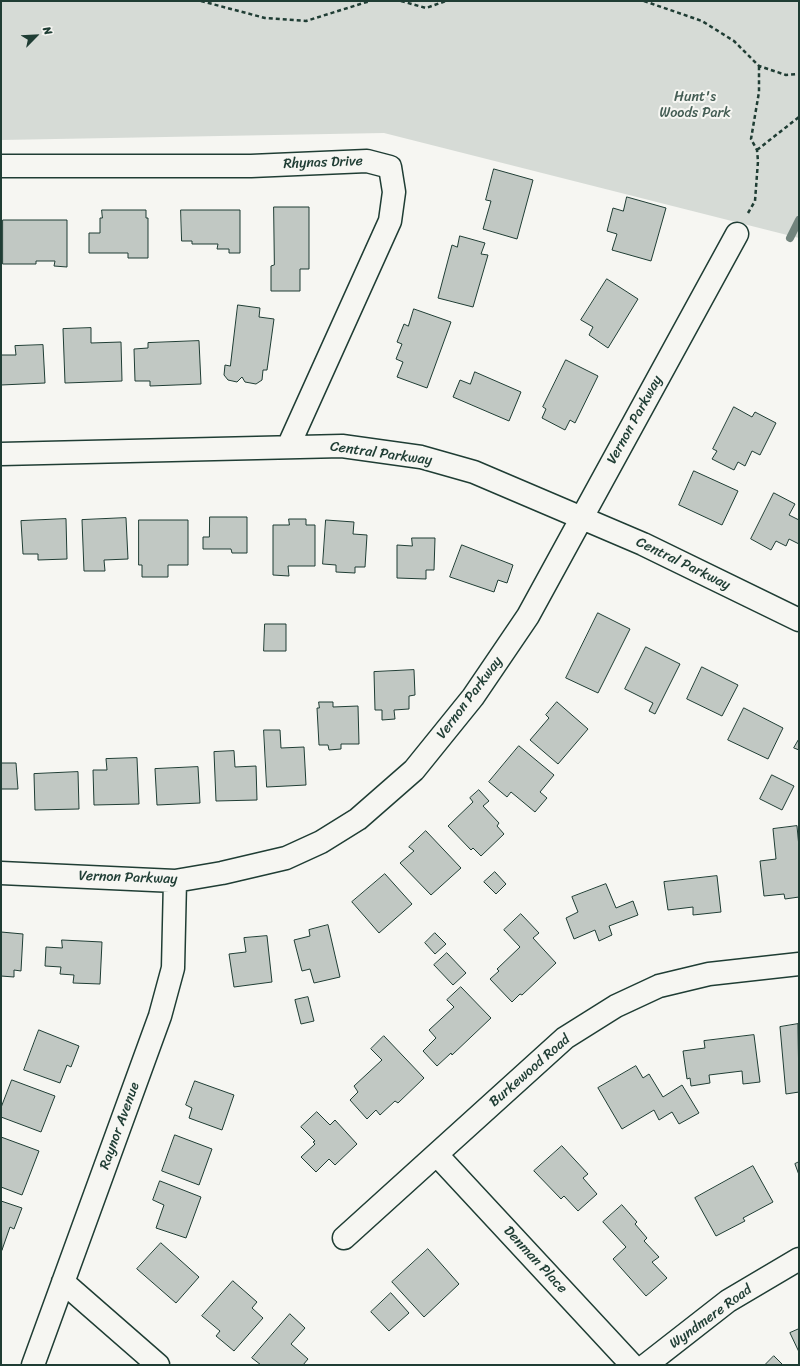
<!DOCTYPE html>
<html>
<head>
<meta charset="utf-8">
<style>
  body { margin:0 }
  #map { position:relative; width:800px; height:1366px; overflow:hidden; background:#f6f6f2; font-family:Sriracha,sans-serif }
  canvas { display:block }
  .frame { position:absolute; inset:0; border:2px solid #1f3d34; pointer-events:none }
  .north { position:absolute; left:16px; top:16px; width:40px; height:40px; -webkit-text-stroke:3px #f6f6f2; paint-order:stroke; rotate:66deg; font-size:11px; font-weight:700; line-height:16px; text-align:center; color:#1f3d34 }
  .north::after { content:''; display:block; margin:auto; width:14px; height:18px; background:#1f3d34; clip-path:polygon(50% 0,100% 100%,50% 72%,0 100%) }
</style>
</head>
<body>
<div id="map">
<canvas width="800" height="1366"></canvas>
<div class="frame"></div>
<div class="north">N</div>
</div>
<script>
const c = document.querySelector('canvas').getContext('2d');
c.lineJoin = 'round';
function paint(path, color) { c.fillStyle = color; c.fill(path, 'evenodd'); }
function trace(path, color, width, dash) { c.strokeStyle = color; c.lineWidth = width; c.lineCap = dash ? 'butt' : 'round'; c.setLineDash(dash || []); c.stroke(path); }
function drawText(font, color, halo, rows, align = 'center') {
  c.font = font + ' Sriracha,sans-serif'; c.lineWidth = 4; c.setLineDash([]); c.textBaseline = 'middle'; c.strokeStyle = halo; c.fillStyle = color; for (const [text, x, y, turn = 0] of rows) {
    c.save(); c.translate(x, y); c.rotate((+turn || 0) * Math.PI / 180); c.textAlign = isNaN(turn) ? turn : align; if (halo) c.strokeText(text, 0, 0); c.fillText(text, 0, 0); c.restore();
  }
}
paint(new Path2D(`
  M1,1h798v237l-415,-105 -383,7z`), '#d6dbd6');
trace(new Path2D(`
  M790,238l9,-18`), '#72847d', 8);
const building = new Path2D(`
  M494,169l39,11 -16,59 -34,-10 8,-28 -5,-1z
  M627,197l39,11 -15,53 -39,-11 5,-16 -10,-3 6,-23 10,3z
  M274,207h35v62h-9v22h-29v-25l3,-1z
  M102,210h44v8h2v40h-20v-5h-39v-20h11v-15h2z
  M181,210h59v43h-11v-4h-12l1,-5h-26v-3h-10z
  M3,220h64v47l-13,-1 1,-5h-19v3h-33z
  M460,236l25,7 -4,11 7,1 -15,52 -35,-9 14,-53 5,2z
  M607,279l31,20 -30,49 -19,-13 4,-8 -12,-7z
  M238,305l22,3 -1,9 15,2 -7,51h-4l-1,10 -6,4 -11,-2 -3,-5 -5,5 -9,-2 -4,-5 1,-10 5,1z
  M414,309l37,13 -24,66 -30,-11 6,-15 -7,-3 6,-15 -5,-2 7,-18 4,2z
  M91,328v15l30,-1 1,39 -57,2 -2,-54z
  M199,341l2,43 -51,2v-5h-15l-1,-32 14,-1v-5z
  M43,345l2,38 -44,2v-30h15l-1,-9z
  M566,360l32,16 -23,47 -5,-3 -5,10 -23,-12 4,-9 -3,-2z
  M475,372l46,20 -12,29 -56,-24 7,-17 10,4z
  M734,407l18,10 3,-5 21,11 -16,32 -8,-4 -7,15 -7,-4 -4,8 -22,-11 5,-8 -4,-2z
  M694,471l44,20 -16,34 -43,-20z
  M774,493l21,11 -6,11 10,5v24l-10,-5 -3,7 -10,-5 -5,9 -20,-11z
  M210,517h37v36h-15l-1,-4h-28v-12h6z
  M126,518l2,41 -24,1 1,11h-21l-2,-51z
  M66,519l1,40 -29,1v-6h-15l-2,-33z
  M289,519h17v6h9v41h-27l1,10 -16,-1v-50h16z
  M139,520h49v45h-20v12h-26v-12h-3z
  M326,520l28,2 -1,12 14,1 -2,32h-10v6l-19,-1v-7l-13,-1z
  M412,538h23l-1,32h-8v9l-29,-1v-33l15,1z
  M462,545l51,20 -6,18 -9,-3 -4,12 -44,-15z
  M598,613l32,16 -32,64 -32,-15z
  M265,624h21v27h-22z
  M646,647l34,17 -25,50 -6,-3 4,-8 -28,-14z
  M702,667l36,18 -16,31 -35,-17z
  M414,670l1,25 -6,1v13l-15,1 1,9 -13,1v-10h-7l-1,-38z
  M319,702h14v5l25,-1 1,38h-18v5l-12,1 -1,-5h-9l-2,-37h2z
  M557,702l31,27 -30,35 -28,-24 19,-22 -3,-3z
  M744,708l39,20 -15,31 -40,-19z
  M264,730h16l1,18 23,-1 2,38 -39,2z
  M799,739v11l-5,-2z
  M519,746l35,29 -14,17 7,6 -12,14 -24,-20 -4,5 -18,-15z
  M234,751l1,16 21,-1 1,34 -41,1 -2,-49z
  M137,758l2,46 -45,1 -1,-35h14l-1,-11z
  M1,763h15l2,26h-17z
  M198,767l2,36 -43,2 -2,-36z
  M78,772l1,37 -44,1 -1,-36z
  M772,775l22,11 -12,24 -22,-11z
  M479,790l10,11 -6,5 16,17 -2,3 7,8 -23,22 -8,-8 -2,2 -23,-24 25,-24 -3,-4z
  M797,826l2,21v50l-14,2 -1,-5 -20,2 -4,-35 16,-2 -3,-30z
  M426,831l35,37 -30,27 -31,-32 14,-12 -5,-4z
  M495,872l11,12 -10,10 -12,-12z
  M385,874l27,30 -33,29 -27,-31z
  M717,876l4,36 -28,3v-8l-25,3 -4,-28z
  M606,884l10,24 17,-7 5,14 -29,11 3,9 -13,6 -4,-11 -21,9 -8,-21 12,-6 -6,-15z
  M521,914l18,19 -6,5 23,25 -34,32 -2,-1 -8,8 -22,-23 9,-8 -2,-2 23,-22 -16,-17z
  M328,925l12,52 -26,6 -4,-14 -8,2 -8,-31 16,-4 -1,-6z
  M1,932l22,2 -2,37 -7,-1v7l-13,-1z
  M435,933l11,11 -11,10 -10,-11z
  M267,936l5,46 -38,5 -5,-33 17,-2 -2,-14z
  M62,940l40,2 -2,42 -27,-1 1,-8 -14,-1 1,-7 -16,-1 1,-19 16,1z
  M447,953l19,20 -13,12 -19,-20z
  M461,987l30,31 -39,37 -1,-2 -14,13 -14,-15 13,-13 -7,-8 25,-23 -7,-7z
  M308,997l6,24 -13,3 -6,-24z
  M798,1024l1,68 -13,2 -6,-67z
  M39,1030l40,16 -8,21 -4,-2 -7,18 -36,-13z
  M754,1035l6,47 -17,2 -1,-13 -33,4 1,8 -19,3 -1,-8 -3,1 -4,-28 22,-3 -1,-7z
  M384,1036l40,42 -26,25 -3,-2 -15,14 -4,-5 -9,9 -17,-19 8,-8 -4,-6 28,-26 -11,-11z
  M636,1066l7,12 6,-4 14,23 19,-12 17,28 -20,11 -7,-12 -13,8 -5,-10 -32,19 -24,-41z
  M12,1080l43,16 -14,36 -40,-15v-9z
  M195,1081l39,14 -12,35 -33,-12 3,-10 -6,-3z
  M317,1112l13,13 5,-5 22,24 -22,21 -6,-6 -13,13 -15,-15 14,-13 -2,-2 2,-1 -14,-14z
  M175,1135l37,14 -13,36 -37,-14z
  M1,1137l38,14 -17,44 -21,-8z
  M562,1146l26,28 -5,4 14,16 -19,17 -14,-15 -3,3 -27,-28z
  M799,1162v13l-4,-11z
  M753,1166l20,36 -30,16 2,3 -29,15 -21,-38z
  M160,1181l41,16 -15,41 -30,-10 8,-23 -11,-5z
  M1,1201l21,7 -8,21 -4,-2 -8,23z
  M622,1205l15,17 -2,2 12,14 -3,3 15,16 -7,5 15,16 -21,18 -33,-37 13,-12 -23,-25z
  M161,1243l38,34 -23,26 -39,-34z
  M428,1249l31,35 -35,33 -32,-35z
  M233,1281l24,21 -5,6 11,10 -29,33 -18,-15 4,-5 -18,-15z
  M391,1293l18,20 -20,18 -18,-19z
  M290,1314l15,14 -14,16 17,15 -5,6h-42l-9,-7z
  M799,1329v23l-9,-19z
  M774,1356l9,9h-18z`);
paint(building, '#c1c8c3');
trace(building, '#1f3d34', 1);
const street = new Path2D(`
  M1,166h250l116,-5 23,6 4,25 -4,29 -102,226
  M1,454l341,-8 79,11 53,15 169,72 156,76
  M1,873l174,8 47,-8 64,-15 35,-16 37,-23 56,-49 59,-73 55,-81 209,-382
  M437,1155l195,210
  M344,1238l221,-200 51,-32 43,-20 50,-12 90,-10
  M63,1282l95,83
  M33,1365l127,-349 13,-48 2,-87
  M646,1365l82,-64 71,-42`);
trace(street, '#1f3d34', 25);
trace(new Path2D(`
  M201,1l64,17 41,3 64,-20
  M401,1l25,7 20,-7
  M644,1l58,20 32,20 25,25 27,9 13,-1
  M757,150l42,-33
  M748,213l7,-12 3,-40 -1,-11 -6,-11 8,-47v-26`), '#1f3d34', 2.5, [4, 3]);
trace(street, '#f6f6f2', 22);
drawText('14px', '#445d54', '#f6f6f2', [
  ["Hunt's",695,97],
  ["Woods Park",695,113]
]);
drawText('14px', '#1f3d34', '#f6f6f2', [
  ["Rhynas Drive",323,163,-2],
  ["Vernon Parkway",635,420,-61],
  ["Central Parkway",381,454,8],
  ["Central Parkway",683,564,26],
  ["Vernon Parkway",470,698,-53],
  ["Vernon Parkway",128,878,2],
  ["Burkewood Road",530,1071,-41],
  ["Raynor Avenue",120,1126,-70],
  ["Denman Place",535,1260,47],
  ["Wyndmere Road",711,1317,-36]
]);
</script>
</body>
</html>
